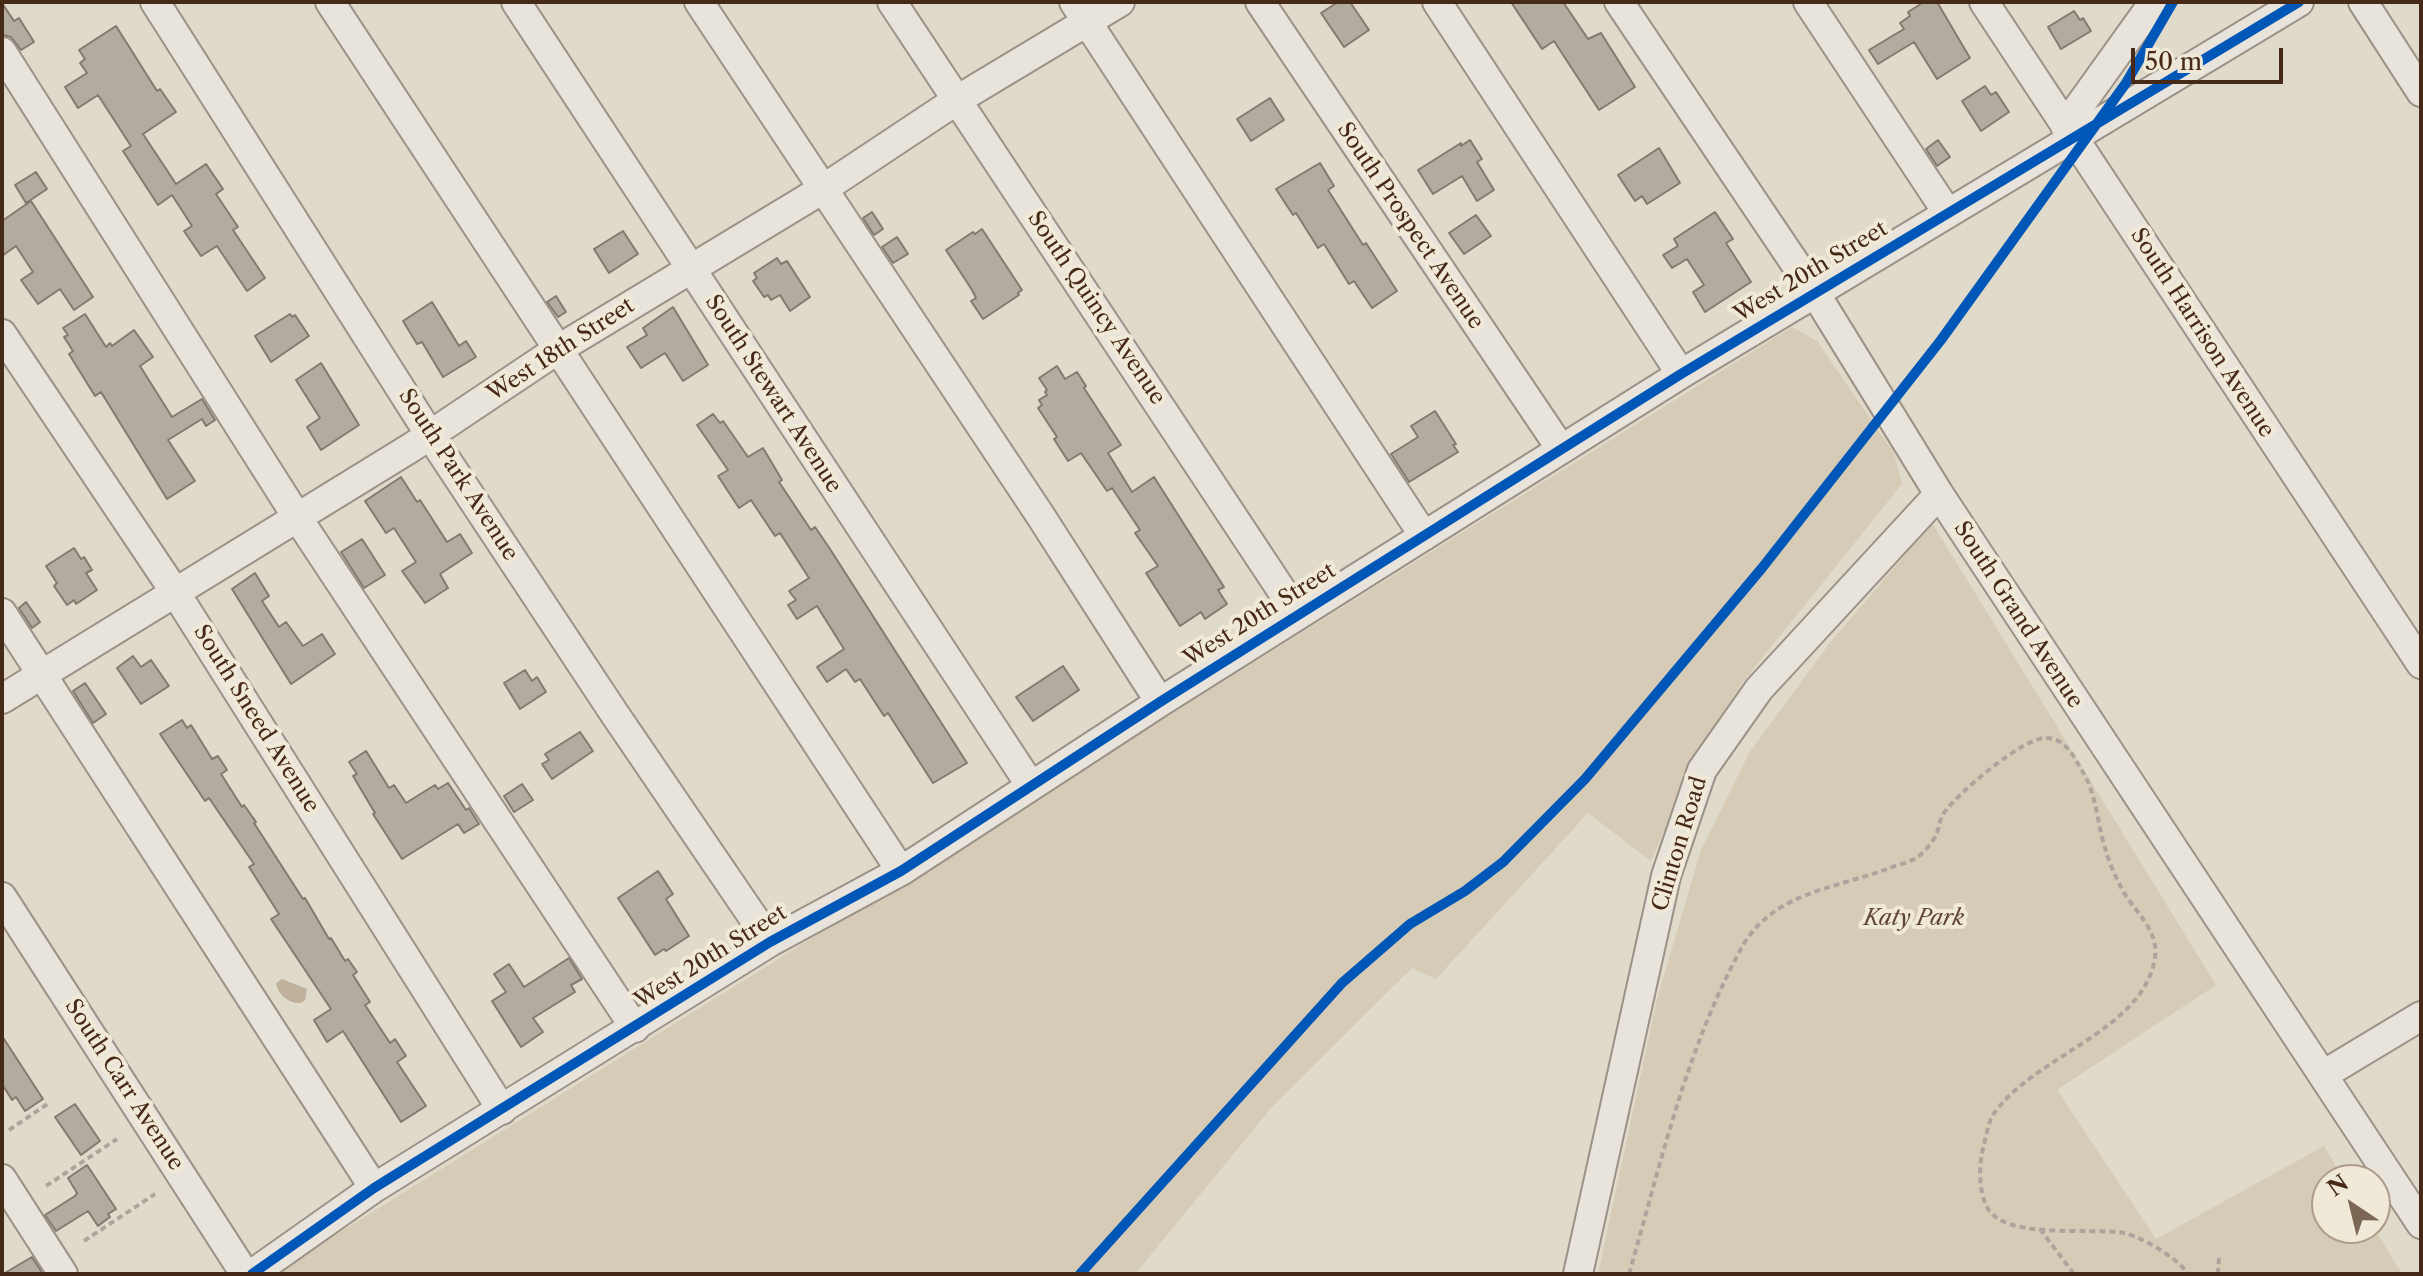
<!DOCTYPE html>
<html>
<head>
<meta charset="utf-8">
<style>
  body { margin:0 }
  #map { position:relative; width:2423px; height:1276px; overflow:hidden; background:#e0dacb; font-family:"Libre Caslon Text",serif }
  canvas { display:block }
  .frame { position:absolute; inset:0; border:4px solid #462916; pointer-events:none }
  .north { position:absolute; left:2311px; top:1164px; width:80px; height:80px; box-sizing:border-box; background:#f1e9d7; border:2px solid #ad9c8a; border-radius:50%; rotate:325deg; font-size:22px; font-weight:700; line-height:32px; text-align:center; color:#462916 }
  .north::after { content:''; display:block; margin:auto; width:28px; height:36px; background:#7c6755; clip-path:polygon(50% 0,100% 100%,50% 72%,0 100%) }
  .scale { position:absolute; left:2131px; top:48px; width:152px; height:36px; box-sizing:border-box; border:4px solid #462916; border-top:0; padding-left:10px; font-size:24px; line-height:28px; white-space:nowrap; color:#462916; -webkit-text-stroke:6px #f1e9d7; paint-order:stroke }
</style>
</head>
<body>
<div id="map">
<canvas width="2423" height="1276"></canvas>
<div class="frame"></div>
<div class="north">N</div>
<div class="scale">50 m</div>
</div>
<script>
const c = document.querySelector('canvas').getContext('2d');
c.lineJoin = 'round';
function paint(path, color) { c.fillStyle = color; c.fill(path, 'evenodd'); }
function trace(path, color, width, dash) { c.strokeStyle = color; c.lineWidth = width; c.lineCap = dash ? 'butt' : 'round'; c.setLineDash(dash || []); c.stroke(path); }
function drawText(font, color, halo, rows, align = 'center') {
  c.font = font + ' "Libre Caslon Text",serif'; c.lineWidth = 8; c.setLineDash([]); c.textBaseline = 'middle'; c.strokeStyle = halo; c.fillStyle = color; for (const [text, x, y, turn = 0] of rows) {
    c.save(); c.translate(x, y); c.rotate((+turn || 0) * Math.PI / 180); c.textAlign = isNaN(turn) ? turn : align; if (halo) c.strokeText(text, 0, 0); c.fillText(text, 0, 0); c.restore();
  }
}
paint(new Path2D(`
  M1792,327l25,14 77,112 8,31 -159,198 -41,62 -51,117 -63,-48 -152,166 -24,-11 -140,139 -137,167h-862z
  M1932,523l284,462 -159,105 99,149 168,-93 20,34h-17v48h47l28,46h-804l59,-275 44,-149 48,-97 80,-109z`), '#d6cbb6');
paint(new Path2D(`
  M282,979l25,10 -2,11 -4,3c-12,1 -23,-8 -25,-20z`), '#c0b19c');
const building = new Path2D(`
  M1338,2h12l19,28 -25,17 -23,-34z
  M1511,2h52l25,37 13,-6 34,54 -36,23 -45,-69 -12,8z
  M1924,2h13l33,56 -33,21 -23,-37 -36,22 -9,-14 35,-21 -4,-6 10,-7 -2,-4z
  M2,3l12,18 5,-3 15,24 -13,8 -10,-13 -9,-2z
  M2074,11l6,9 3,-2 8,13 -30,18 -13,-22z
  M116,26l41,65 3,-2 16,23 -33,22 33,50 30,-20 17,25 -7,5 22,33 -5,3 32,48 -18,13 -30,-45 -16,10 -17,-25 8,-5 -20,-31 -14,10 -35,-54 8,-5 -33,-51 -20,13 -13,-21 22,-14 -7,-10 5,-4 -6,-9z
  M1985,86l6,9 5,-3 13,20 -28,19 -19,-30z
  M1270,98l14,22 -33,21 -14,-22z
  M1470,140l12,19 -5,3 17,28 -17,11 -15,-25 -29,18 -15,-24 43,-27v3z
  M1938,140l12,17 -13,9 -11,-17z
  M1659,148l21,35 -33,21 -5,-8 -7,5 -17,-26z
  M1320,163l14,23 -6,4 35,55 3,-2 31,48 -25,17 -18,-27 -5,3 -25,-40 -6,4 -22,-35 -3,2 -17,-26z
  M36,172l11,17 -21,14 -11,-18z
  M31,201l62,96 -19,13 -14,-21 -22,15 -17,-24 12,-8 -17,-26 -14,10v-35z
  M872,212l11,17 -9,6 -11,-17z
  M1715,212l18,27 -7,4 25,39 -46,30 -12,-20 11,-7 -17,-26 -15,9 -9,-13 15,-9 -4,-7z
  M1476,215l15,21 -27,18 -15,-21z
  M982,229l40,61 -4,3 1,2 -36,24 -12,-18 5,-3 -4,-8 -26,-40 27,-18 2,2z
  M623,231l15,23 -29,19 -15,-24z
  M897,237l11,17 -15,9 -11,-16z
  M777,258l4,6 6,-3 23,36 -20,14 -10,-16 -9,5 -3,-5 -4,2 -11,-16 4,-3 -3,-5z
  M556,296l10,16 -8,5 -11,-15z
  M432,302l27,44 7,-5 10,16 -33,20 -21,-35 -5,2 -14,-23z
  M673,307l35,58 -25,16 -18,-28 -24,15 -14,-21 20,-12 -4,-7z
  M85,314l21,33 4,-4 2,3 22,-16 19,27 -13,9 32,51 30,-18 13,21 -9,6 -4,-7 -34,21 27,41 -28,18 -66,-107 -6,4 -26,-42 4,-3 -9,-14 4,-2 -5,-7z
  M290,314l2,3 3,-2 14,21 -38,26 -16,-26z
  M321,363l38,62 -38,25 -14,-23 13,-9 -24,-38z
  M1057,366l8,13 12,-7 9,14 -2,2 37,57 -13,8 24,39 22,-15 70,110 -6,3 9,14 -22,15 -4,-7 -21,14 -34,-53 12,-7 -23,-33 5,-3 -28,-42 -5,3 -26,-38 -13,8 -14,-22 3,-2 -19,-29 4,-3 -3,-5 8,-5 -2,-3 2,-2 -8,-12z
  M1435,411l21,33 -3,1 5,7 -49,30 -18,-28 27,-17 -7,-11z
  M713,414l7,9 3,-2 25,36 15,-9 19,32 -3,2 32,48 4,-3 15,22 137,214 -34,20 -45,-70 -4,3 -24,-37 -5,3 -9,-13 -19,13 -10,-15 27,-18 -27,-43 -20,13 -9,-14 8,-5 -7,-9 20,-13 -29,-45 -5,3 -24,-36 -12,8 -21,-32 10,-6 -31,-45z
  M401,477l16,25 3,-2 27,42 13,-8 12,19 -32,21 8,14 -23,15 -23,-32 14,-9 -22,-34 -8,5 -21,-32z
  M362,539l23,36 -21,13 -23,-36z
  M74,548l7,11 3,-2 8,13 -6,3 11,17 -21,14 -2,-4 -7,5 -13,-19 3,-3 -11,-17z
  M255,573l14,23 -7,5 17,26 7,-5 17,24 19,-12 13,20 -44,30 -59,-95z
  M26,602l14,20 -8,6 -13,-20z
  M133,656l8,11 10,-7 18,26 -28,18 -24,-36z
  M1063,666l16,24 -46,31 -17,-24z
  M525,670l7,11 5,-4 9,15 -26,17 -16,-26z
  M85,683l21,31 -13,9 -20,-32z
  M182,720l5,8 4,-3 21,34 6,-3 9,14 -6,4 21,33 2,-2 12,17 -2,1 49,76 2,-1 24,41 2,-1 14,23 3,-2 9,13 -4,3 17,27 -5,3 25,38 5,-4 11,17 -9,6 29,44 -25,16 -58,-91 -16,11 -13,-22 17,-11 -60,-90 8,-5 -30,-47 5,-3 -45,-66 -4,3 -45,-67z
  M580,732l13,19 -41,28 -10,-15 7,-4 -4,-6z
  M366,751l23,37 5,-3 12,18 29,-18 3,4 10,-6 18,27 3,-2 10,16 -15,9 -6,-9 -56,35 -29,-45 2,-1 -22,-37 4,-2 -8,-12z
  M522,784l11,16 -19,12 -10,-16z
  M658,871l15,23 -7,5 23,37 -23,15 -2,-2 -9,6 -37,-57z
  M569,958l13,21 -11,6 4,7 -42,26 10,14 -22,15 -29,-46 14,-9 -12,-18 15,-10 15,23z
  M2,1036l41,63 -18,12 -9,-14 -4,3 -10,-16z
  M75,1104l25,37 -19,14 -26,-38z
  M87,1165l29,44 -8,5 2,3 -12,9 -10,-15 -32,20 -11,-16 30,-19 2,-3 -9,-15z
  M32,1257l11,17h-40z`);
paint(building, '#b2aca0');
trace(building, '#827a70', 2);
const minor = new Path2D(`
  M155,2l275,433 184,278 156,229
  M330,2l571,869
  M516,2l515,784
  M699,2l341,513 120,187
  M892,2l406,613
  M1074,2l350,534
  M1260,2l301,447
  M1437,2l244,372
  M1619,2l196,291 124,201 482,730
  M1808,2l139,210
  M1984,2l437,662
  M2363,2l58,90
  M2,52l295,465 338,511
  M2065,126l89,-124
  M2,334l173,258 327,518
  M2,613l372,575
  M2,699l410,-252 145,-97 266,-161 134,-89 163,-98
  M2,897l243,377
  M2323,1075l98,-59
  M2,1179l61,95
  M252,1274l122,-86 396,-246 131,-71 259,-169 521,-328 618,-372
  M1578,1274l88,-398 36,-106 57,-81 180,-195`);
trace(minor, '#9a9287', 32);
trace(new Path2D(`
  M9,1130l40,-27
  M46,1186l71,-47
  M2040,1229l34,45
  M84,1241l71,-47
  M1629,1274c32,-111 57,-225 113,-327 30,-54 94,-59 145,-78 9,-4 21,-6 29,-11 7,-4 17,-16 20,-23 4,-8 3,-15 8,-22 13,-19 80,-77 103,-75 20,1 28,21 37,36 13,23 13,49 21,74 3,11 8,24 14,35 11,26 40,44 36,74 -10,74 -123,99 -162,158 -5,8 -6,19 -9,29 -5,19 -6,42 2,61 14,36 105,22 138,28 18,4 54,25 64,41
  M2218,1274l1,-16
  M2323,1274h5`), '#aba59d', 4, [6, 4]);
trace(minor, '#e8e4dc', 28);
trace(new Path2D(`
  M252,1274l122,-86 396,-246 131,-71 259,-169 521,-328 618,-372
  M1080,1274l262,-291 68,-59 55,-33 38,-29 82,-83 177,-211 179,-228 185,-257 47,-81`), '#0057b8', 10);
drawText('22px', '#462916', '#f1e9d7', [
  ["South Prospect Avenue",1410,226,56],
  ["West 20th Street",1811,272,-31],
  ["South Quincy Avenue",1096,308,56],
  ["South Harrison Avenue",2202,333,57],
  ["West 18th Street",561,350,-33],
  ["South Stewart Avenue",773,394,57],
  ["South Park Avenue",458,475,57],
  ["West 20th Street",1260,615,-32],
  ["South Grand Avenue",2018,615,57],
  ["South Sneed Avenue",256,719,58],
  ["Clinton Road",1680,844,-73],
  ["West 20th Street",711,957,-32],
  ["South Carr Avenue",124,1085,57]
]);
drawText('italic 22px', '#614733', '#f1e9d7', [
  ["Katy Park",1914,919]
]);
</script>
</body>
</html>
